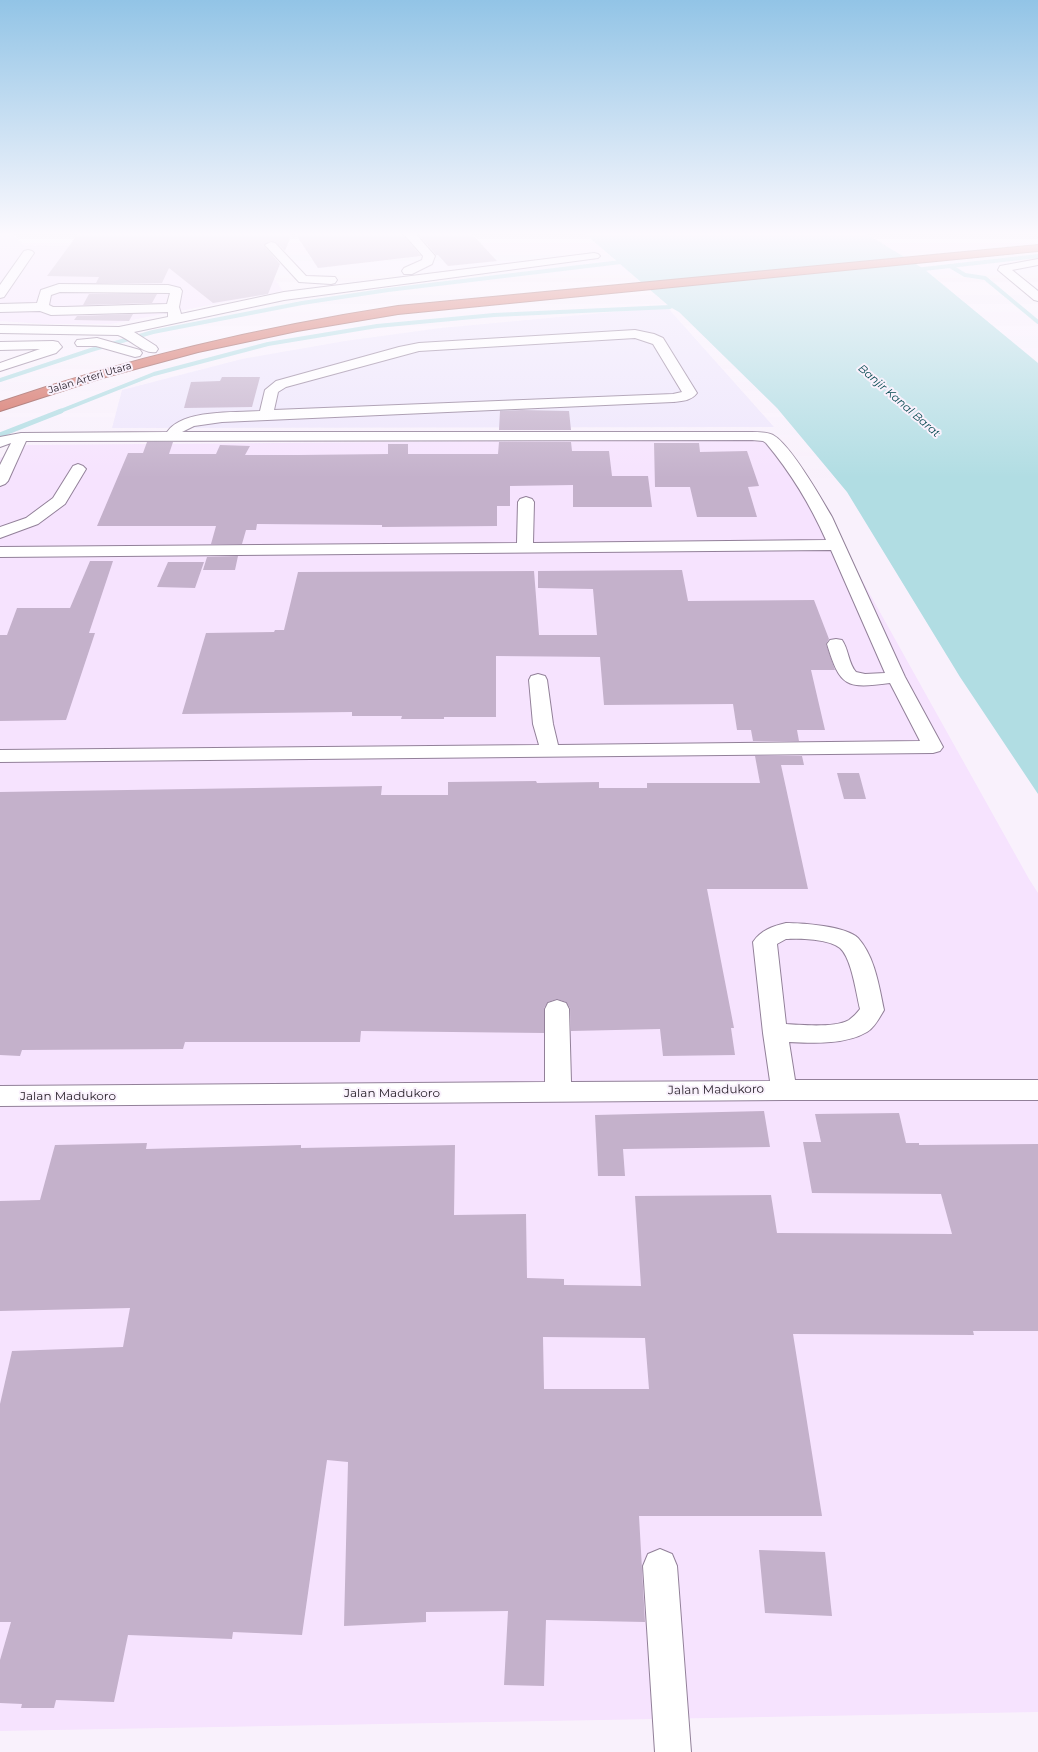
<!DOCTYPE html>
<html>
<head>
<meta charset="utf-8">
<style>
  body { margin:0 }
  canvas { display:block; background:#f9f1fc }
</style>
</head>
<body>
<canvas width="1038" height="1752"></canvas>
<script>
const c = document.querySelector('canvas').getContext('2d');
c.lineJoin = 'round';
function paint(path, color) { c.fillStyle = color; c.fill(path, 'evenodd'); }
function trace(path, color, width, dash) { c.strokeStyle = color; c.lineWidth = width; c.lineCap = dash ? 'butt' : 'round'; c.setLineDash(dash || []); c.stroke(path); }
function drawText(font, color, halo, rows, align = 'center') {
  c.font = font + ' Montserrat,sans-serif'; c.lineWidth = 4; c.setLineDash([]); c.textBaseline = 'middle'; c.strokeStyle = halo; c.fillStyle = color; for (const [text, x, y, turn = 0] of rows) {
    c.save(); c.translate(x, y); c.rotate((+turn || 0) * Math.PI / 180); c.textAlign = isNaN(turn) ? turn : align; if (halo) c.strokeText(text, 0, 0); c.fillText(text, 0, 0); c.restore();
  }
}
paint(new Path2D(`
  M667,307l107,120 -662,1 10,-38 120,-31 103,-18 96,-13z`), '#eee6fc');
paint(new Path2D(`
  M0,233h15l-1,2 10,11 210,-2 15,-2 34,49 -172,33h-67l-44,-3z
  M773,439l41,55 215,385 9,14v819l-1038,19v-1273l27,-13z`), '#f6e3fe');
paint(new Path2D(`
  M584,233h281l59,36 114,94v431l-78,-117 -113,-185 -70,-84 -98,-96 -9,-5z`), '#b1dde3');
trace(new Path2D(`
  M950,266l88,-10
  M915,270l35,-4 15,9 20,3 53,44
  M0,380l91,-30 62,-18 149,-29 86,-13 233,-28 3,-6
  M58,412l96,-38 114,-30 109,-18 117,-11 176,-8`), '#b1dde3', 4);
trace(new Path2D(`
  M0,435l61,-24`), '#b1dde3', 5);
paint(new Path2D(`
  M213,233h79l-7,18 -10,-9 -5,-1 -6,4 16,19 -12,30 -55,9 -44,-35 -7,15h-66l3,-6 -52,-1 31,-42h134z
  M295,233h107l19,23 -103,12z
  M417,233h54l26,28 -49,5 -10,-11h-2z
  M89,294h68l-5,9 -69,2z
  M133,314l-4,7 -55,-1 3,-4z
  M222,377h38l-8,30 -68,1 7,-26 29,-1z
  M522,410l47,1 2,19h-72l1,-19z
  M147,442h26l-4,12h47l4,-9 30,1 -5,9h54l89,-1v-10h20v10h90l1,-12h72l1,9h37l3,25h36l4,31h-79v-22l-63,1v20h-13v20l-115,1v-2l-125,-1 -1,6h-10l-4,14h-31l5,-18h-119l31,-73h15z
  M654,443h45l1,9 47,-1 12,35 -11,1 9,30h-60l-7,-30h-35z
  M238,556l-3,14h-32l4,-13z
  M90,561h23l-24,72h6l-29,87 -66,1v-86h7l10,-27h53z
  M168,562h36l-9,26 -38,-1z
  M682,570l6,31 126,-1 15,39 -3,5 9,26h-24l14,60h-28l2,11h-46l-2,-11h-14l-4,-26 -129,1 -4,-48 -104,-1v61h-52v2h-43l1,-3h-50v-4l-170,2 24,-81 68,-1 1,-2h9l14,-58 236,-1 5,64h58l-4,-46 -55,-1v-17z
  M755,756h47l2,9h-23l27,124h-101l27,139h-3l4,27 -72,1 -3,-27 -89,2 -1,-23 -4,-6 -9,-3 -9,3 -4,6v25l-183,-2 -1,11h-175l-2,7 -161,1 -2,6 -20,-1v-263l382,-6 -1,9h67v-13l88,-1 1,2 62,-1v6h48v-5h113z
  M837,773h22l7,26h-22z
  M764,1111l6,36 -147,2 2,27h-27l-3,-61z
  M899,1113l7,30h13v2l119,-1v187h-65l1,4 -181,-1 29,182h-183l6,106 -99,-2 -2,66 -40,-1 4,-74 -82,1v10l-82,4 4,-164 -21,-2 -25,175 -69,-3 -1,7 -104,-4 -14,67 -58,-2 -2,8h-33l1,-4 -22,-1v-43l11,-38h-11v-218l12,-53 111,-4 7,-39 -130,3v-110l40,-1 15,-55 92,-2 -1,6 155,-4v3l154,-3 -1,70 72,-1 1,64 37,1v6l77,1 -6,-90 136,-1 6,38 175,1 -11,-40 -129,-1 -9,-51h18l-6,-28zM543,1337l102,1 4,51h-105z
  M759,1550l66,2 7,64 -67,-3z`), '#c4b1cb');
const minor = new Path2D(`
  M403,233h12l20,23 -3,8 -20,10h-8l-2,-3 2,-3 18,-8 1,-4z
  M271,242l4,1 31,33 29,1 2,3 -2,3 -4,1 -32,-2 -34,-37z
  M28,250l4,1 2,2 -30,44 -4,1v-13l24,-34z
  M594,253l4,1 2,2 -2,2 -314,42 -150,32 22,14 2,3 -2,3c-12,3 -26,-13 -38,-17l-118,-2v-8l119,2 49,-10v-5l-117,3 -11,-4 -40,1v-8l37,-1 4,-13 18,-6 109,1 12,3 2,3 -3,16 2,7 103,-22zM60,292l108,1h2l-3,11 -103,3h-11l-4,-2 2,-10z
  M1038,259v6l-26,5 26,21v10l-4,-1 -36,-30 2,-4z
  M635,330l19,4 9,4 34,55c-6,8 -15,8 -24,9l-451,20 -28,4 -12,6h570c7,0 15,0 21,3 18,10 48,63 59,82l73,160 38,70 -3,4 -7,2 -933,9v-12l539,-5 -6,-21 -4,-44 2,-4 7,-2 7,2 2,4 6,44 5,21 362,-4 -30,-58c-44,6 -50,4 -63,-39l3,-4 6,-1 6,1c7,10 6,23 14,32l9,2 20,-1 -54,-123 -831,7v-10l517,-4 1,-41 2,-3 6,-2 6,2 2,3 -1,41 293,-3c-16,-36 -35,-67 -60,-97l-3,-2 -11,-1 -726,1 -18,40 -3,3 -5,2v-21l11,-22 -11,4v-10l21,-4 146,-1c16,-23 67,-19 93,-21l5,-21 11,-9 123,-34 20,-4zM635,338l18,6 29,48 -9,2 -399,16 4,-18 8,-5 133,-36z
  M97,338l43,12 2,3 -2,3 -5,1 -39,-11h-19l-2,-3 2,-3z
  M53,341l5,1 4,5 -6,6 -56,18v-8l40,-14 -40,1v-8z
  M78,464l5,2 3,3 -21,35 -27,20 -38,14v-11l26,-9 27,-20 20,-32z
  M786,923c16,0 60,3 72,15 17,19 21,48 26,72 -4,7 -10,18 -17,22 -22,13 -54,11 -78,10l6,38h243v20h-254l-784,6v-20l545,-4v-73l3,-6 9,-3 9,3 3,6 2,73 199,-1 -7,-48 -10,-91c8,-12 20,-16 33,-19zM786,939c14,-1 43,0 54,9 12,11 16,45 20,61 -3,4 -7,8 -11,11 -14,8 -47,5 -63,4l-9,-80z
  M660,1549l12,5 5,12 14,186h-36l-12,-186 5,-12z`);
const highway = new Path2D(`
  M1038,245v6l-640,63 -101,17 -99,21 -96,26 -102,33v-9c130,-44 262,-75 398,-96z`);
trace(minor, '#928099', 2);
trace(highway, '#97524d', 2);
paint(minor, '#fff');
paint(highway, '#d36d60');
const sky = c.createLinearGradient(0, 0, 0, 478);
sky.addColorStop(0, '#92c4e6');
sky.addColorStop(0.49, '#fcf9fe');
sky.addColorStop(1, '#fcf9fe00');
c.fillStyle = sky;
c.fillRect(0, 0, 1038, 478);
drawText('10px', '#28202a', '#f9f1fc', [
  ["Jalan Arteri Utara",90,378,-17]
]);
drawText('italic 11px', '#064950', '#f9f1fc', [
  ["Banjir Kanal Barat",899,401,41]
]);
drawText('12px', '#28202a', '#f9f1fc', [
  ["Jalan Madukoro",716,1090,-1],
  ["Jalan Madukoro",392,1093],
  ["Jalan Madukoro",68,1096]
]);
</script>
</body>
</html>
